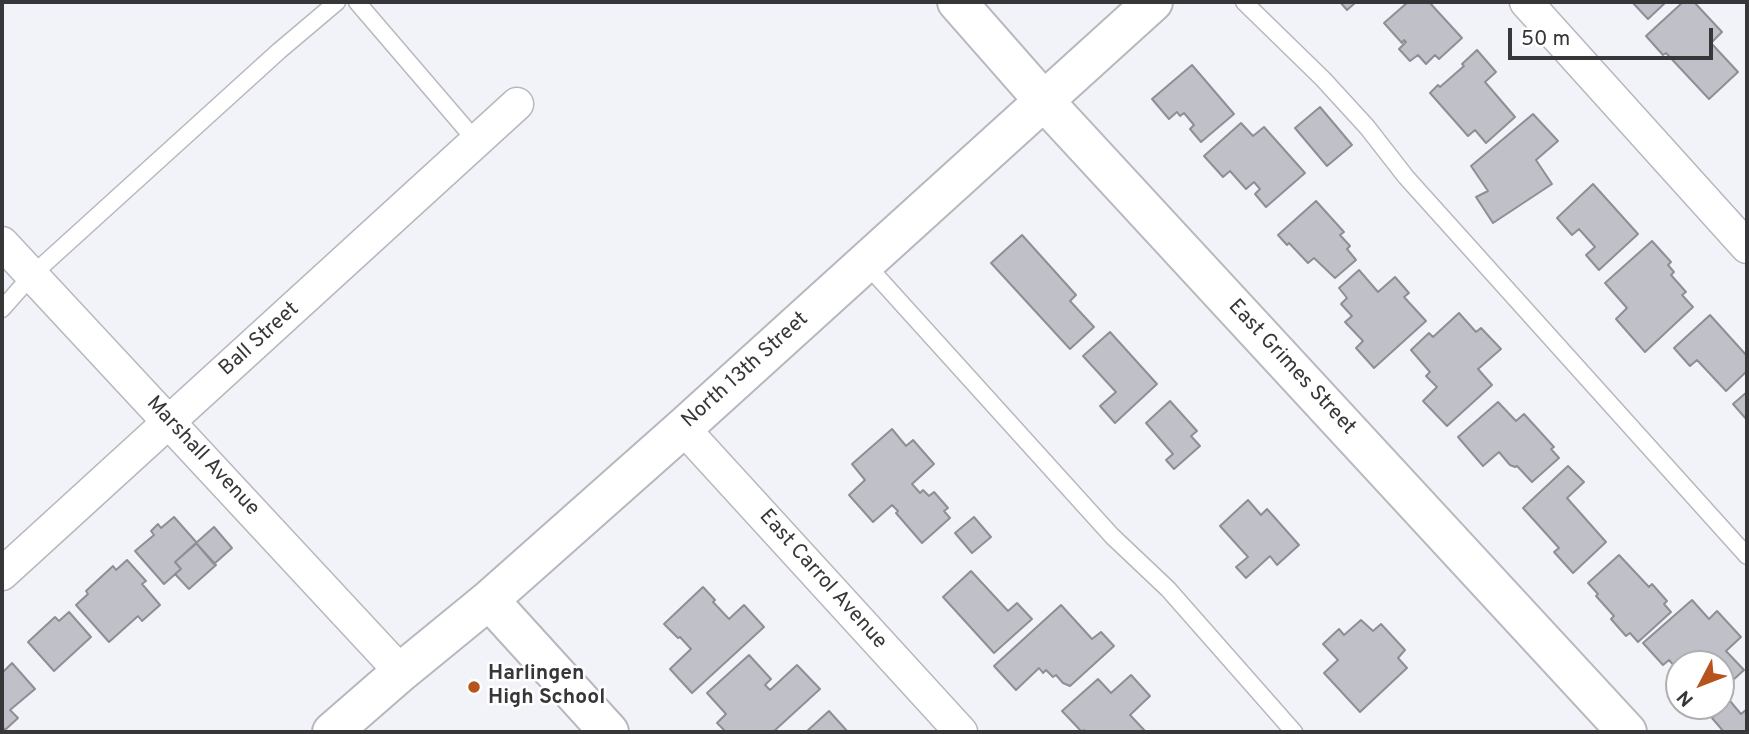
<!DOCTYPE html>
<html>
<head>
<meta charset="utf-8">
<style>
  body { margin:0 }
  #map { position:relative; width:1749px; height:734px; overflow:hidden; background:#f1f3f9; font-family:Overpass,sans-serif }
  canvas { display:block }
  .frame { position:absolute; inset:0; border:4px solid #37373a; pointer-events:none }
  .north { position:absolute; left:1665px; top:650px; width:70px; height:70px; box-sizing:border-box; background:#fff; border:2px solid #afafb0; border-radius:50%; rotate:228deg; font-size:19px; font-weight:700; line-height:28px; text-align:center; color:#37373a }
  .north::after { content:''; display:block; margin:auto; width:24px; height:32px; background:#b7531c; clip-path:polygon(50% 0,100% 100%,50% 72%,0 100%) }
  .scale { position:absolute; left:1508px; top:28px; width:205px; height:32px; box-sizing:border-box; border:4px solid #37373a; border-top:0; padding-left:9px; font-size:21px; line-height:24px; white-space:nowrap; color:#37373a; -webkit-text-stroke:5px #fff; paint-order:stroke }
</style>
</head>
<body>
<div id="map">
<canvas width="1749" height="734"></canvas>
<div class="frame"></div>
<div class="north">N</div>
<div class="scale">50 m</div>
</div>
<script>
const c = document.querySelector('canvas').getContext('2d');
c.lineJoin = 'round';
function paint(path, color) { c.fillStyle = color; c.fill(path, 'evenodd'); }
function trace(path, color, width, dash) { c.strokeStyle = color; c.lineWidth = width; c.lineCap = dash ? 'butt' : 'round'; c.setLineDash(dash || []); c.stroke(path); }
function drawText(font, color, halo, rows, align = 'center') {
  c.font = font + ' Overpass,sans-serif'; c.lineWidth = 5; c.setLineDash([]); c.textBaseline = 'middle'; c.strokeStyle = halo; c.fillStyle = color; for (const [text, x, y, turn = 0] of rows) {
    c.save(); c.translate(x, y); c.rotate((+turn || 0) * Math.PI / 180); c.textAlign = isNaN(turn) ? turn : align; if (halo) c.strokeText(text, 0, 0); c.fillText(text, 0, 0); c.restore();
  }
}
const building = new Path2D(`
  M1340,2h16l-9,8z
  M1408,2h21l33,36 -23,21 -4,-4 -9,9 -8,-9 -8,6 -11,-12 7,-7 -2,-2 -2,3 -18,-20z
  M1632,2h34l-18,17z
  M1683,2h11l28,30 -11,11 27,29 -29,27 -43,-46 -3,2 -17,-19z
  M1477,50l19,22 -11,10 30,35 -29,26 -11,-13 -7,6 -38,-43 8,-8 2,2 24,-21 -2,-2z
  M1192,65l42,49 -33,28 -11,-13 4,-4 -10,-12 -4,3 -3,-4 -8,7 -17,-20z
  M1320,107l32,38 -25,21 -32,-38z
  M1533,114l25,27 -22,19 16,24 -59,39 -17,-26 12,-6 -17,-25z
  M1241,123l12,13 11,-9 41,46 -39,34 -11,-13 5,-5 -6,-7 -8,7 -16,-18 -7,6 -19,-21z
  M1593,184l45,50 -39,36 -13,-15 9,-8 -16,-18 -7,6 -15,-17z
  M1316,201l28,31 -4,3 10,11 -3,3 9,11 -21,18 -21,-20 -6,5 -19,-20 -2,2 -9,-10z
  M1022,235l54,60 -6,6 24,26 -24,22 -79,-86z
  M1652,241l19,21 -3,3 6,7 -3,3 15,17 -4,3 11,12 -48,45 -29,-33 11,-11 -22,-25z
  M1359,270l19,22 17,-15 14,16 -5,4 22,24 -52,47 -18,-20 7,-7 -18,-19 7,-6 -11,-12 6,-6 -8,-10z
  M1459,313l17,19 5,-4 20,21 -23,20 14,16 -45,41 -24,-25 14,-14 -11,-11 4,-4 -19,-22 18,-17 4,4z
  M1710,315l37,41v15l-21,20 -29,-31 -7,6 -16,-18z
  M1110,332l47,52 -42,39 -15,-17 16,-14 -33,-36z
  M1747,392v28l-14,-16z
  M1170,401l27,30 -6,5 9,10 -26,23 -8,-9 7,-6 -27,-31z
  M1498,402l18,19 8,-7 30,33 -3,2 8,9 -27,24 -15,-16 -2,1 -5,-2 -11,-13 -16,14 -25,-29z
  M892,429l14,17 7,-6 21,24 -22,20 8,9 3,-3 6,6 5,-4 14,16 -4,3 6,7 -28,25 -26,-30 2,-2 -6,-6 -19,17 -24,-27 16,-15 -13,-16z
  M1568,466l16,16 -17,16 39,44 -33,31 -19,-21 5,-4 -36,-40z
  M1248,500l13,15 6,-6 32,36 -22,20 -7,-9 -24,22 -10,-11 12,-10 -28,-31z
  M174,517l23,26 -22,19 6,7 -17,15 -29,-33 19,-16 -3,-4 7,-7 3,4z
  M974,517l17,20 -19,16 -17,-20z
  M214,527l18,21 -18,16 -18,-21z
  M196,543l20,22 -27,24 -14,-15 6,-5 -6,-7z
  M1619,555l30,32 3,-3 15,17 -3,3 7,8 -33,30 -8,-9 -4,3 -15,-17 3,-3 -18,-20 2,-2 -10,-11z
  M127,560l19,21 -4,3 18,21 -18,16 -4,-5 -29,26 -33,-37 12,-11 -2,-3 27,-25 3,4z
  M971,571l37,40 9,-8 15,16 -38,34 -51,-56z
  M703,587l12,13 -2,2 16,17 15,-14 20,22 -72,66 -22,-24 21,-20 -11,-12 -2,1 -14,-14z
  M1692,600l17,19 8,-8 24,26 -15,14 18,19 -23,21v-27h-42v7l-10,-11 -6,5 -20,-22z
  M1061,605l31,34 9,-7 13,14 -44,40 -7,-3 -7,-8 -3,2 -7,-7 -3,3 -4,-5 -23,22 -22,-24z
  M69,612l22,25 -37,34 -26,-29 27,-25 4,4z
  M1361,620l12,11 8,-7 24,26 -7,8 9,10 -47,44 -36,-39 14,-13 -15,-16 16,-15 5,6z
  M749,655l22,24 -6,6 5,5 27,-25 23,24 -47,43h-47l-9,-9 9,-9 -19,-21z
  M12,663l23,26 -25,21 8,8 -13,12 -3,-4v-53z
  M1131,675l19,21 -20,19 16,17h-59l-3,-2 -2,2 -20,-21 36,-32 13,14z
  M1730,701l11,13 6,-5v23h-23l-12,-14z
  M829,711l19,21h-42z`);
paint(building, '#c0c1c8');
trace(building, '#8d8f95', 2);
const lane = new Path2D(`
  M357,2l120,140
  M1244,2l79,77 44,48 39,50 341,379
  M865,263l247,273 56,53 126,143
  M2,309l30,-34 247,-224 58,-49`);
const street = new Path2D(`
  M1526,2l221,245
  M2,243l399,429
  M683,428l278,304
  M2,574l515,-470`);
const secondary = new Path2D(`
  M957,2l87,99 583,631
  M489,600l120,132
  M332,732l69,-60 88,-72 194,-172 470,-426`);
trace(lane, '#b6b8be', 19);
trace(street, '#b6b8be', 35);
trace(secondary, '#b6b8be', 42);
trace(lane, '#fff', 16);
trace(street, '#fff', 32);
trace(secondary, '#fff', 38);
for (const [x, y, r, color] of [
  [474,687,7,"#b7531c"]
]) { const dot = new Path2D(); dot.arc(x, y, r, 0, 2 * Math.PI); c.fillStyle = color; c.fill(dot); trace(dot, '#fff', 2.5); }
drawText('21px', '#37373a', '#fff', [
  ["Ball Street",260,340,-42],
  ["East Grimes Street",1291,368,47],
  ["North 13th Street",746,371,-42],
  ["Marshall Avenue",202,457,47],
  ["East Carrol Avenue",822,580,48]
]);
drawText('bold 21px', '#37373a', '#fff', [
  ["Harlingen",488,675],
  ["High School",488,699]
], 'left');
</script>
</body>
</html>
